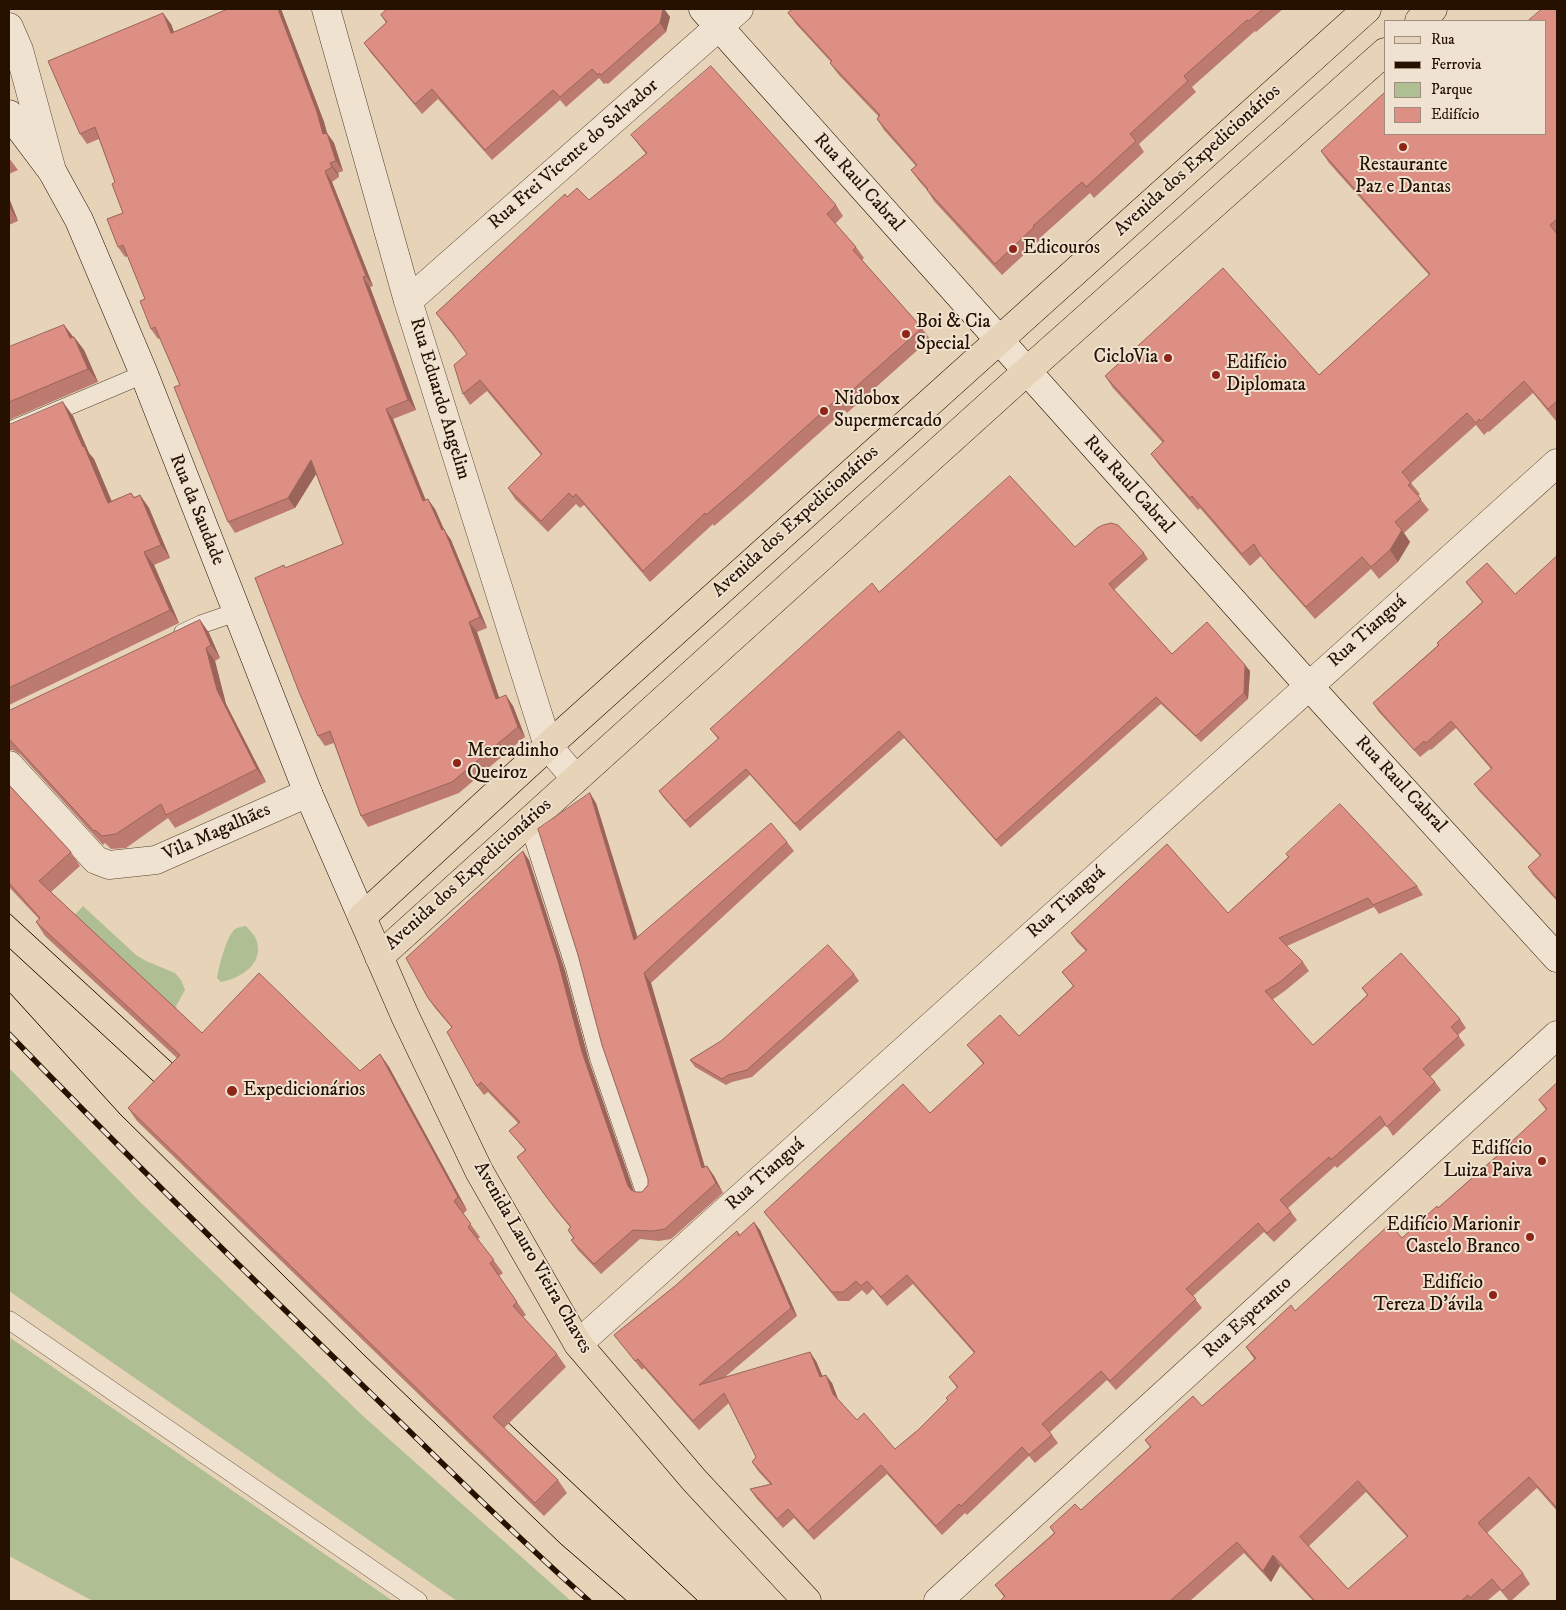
<!DOCTYPE html>
<html>
<head>
<meta charset="utf-8">
<style>
  body { margin:0 }
  #map { position:relative; width:1566px; height:1610px; overflow:hidden; background:#e6d3b8; font-family:"IM FELL DW Pica",serif }
  canvas { display:block }
  .frame { position:absolute; inset:0; border:10px solid #261000; pointer-events:none }
  .legend { position:absolute; left:1384px; top:20px; width:162px; height:115px; box-sizing:border-box; background:#efe2d1; border:1px solid #9f8e7d; margin:0; padding:6px 9px; list-style:none; font-size:15px; color:#261000 }
  .legend li { display:flex; align-items:center; gap:10px; height:25px }
  .legend b { width:25px; border:1px solid #9f8e7d }
</style>
</head>
<body>
<div id="map">
<canvas width="1566" height="1610"></canvas>
<div class="frame"></div>
<ul class="legend">
<li><b style="height:6px;background:#e6d3b8"></b>Rua</li>
<li><b style="height:6px;background:#261000"></b>Ferrovia</li>
<li><b style="height:14px;background:#b0be93"></b>Parque</li>
<li><b style="height:14px;background:#dc8f82"></b>Edifício</li>
</ul>
</div>
<script>
const c = document.querySelector('canvas').getContext('2d');
c.lineJoin = 'round';
function paint(path, color) { c.fillStyle = color; c.fill(path, 'evenodd'); }
function trace(path, color, width, dash) { c.strokeStyle = color; c.lineWidth = width; c.lineCap = dash ? 'butt' : 'round'; c.setLineDash(dash || []); c.stroke(path); }
function drawText(font, color, halo, rows, align = 'center') {
  c.font = font + ' "IM FELL DW Pica",serif'; c.lineWidth = 4; c.setLineDash([]); c.textBaseline = 'middle'; c.strokeStyle = halo; c.fillStyle = color; for (const [text, x, y, turn = 0] of rows) {
    c.save(); c.translate(x, y); c.rotate((+turn || 0) * Math.PI / 180); c.textAlign = isNaN(turn) ? turn : align; if (halo) c.strokeText(text, 0, 0); c.fillText(text, 0, 0); c.restore();
  }
}
paint(new Path2D(`
  M83,906l53,49 10,6 29,12 6,7 4,10 -9,16 3,10 -106,-99z
  M246,926c3,4 8,8 10,13 9,24 -14,39 -35,43l-4,-4c2,-11 9,-41 18,-49 3,-2 7,-2 11,-3z
  M9,1068l132,135 222,213 208,185h-114l-448,-310z
  M9,1337l384,264h-300l-84,-45z`), '#b0be93');
const lane = new Path2D(`
  M9,431l135,-57
  M183,633l19,-9 35,-12
  M528,821l47,147 24,90 46,134
  M9,1320l409,281`);
const street = new Path2D(`
  M326,9l82,292 140,445 27,32
  M9,27l10,23 33,121
  M408,301l331,-292
  M9,765l87,95 13,5 47,-5 152,-67
  M578,1344l979,-881
  M938,1601l619,-566`);
const secondary = new Path2D(`
  M703,9l605,676 249,273
  M9,114l43,57 27,49 65,154 164,419 54,124`);
const primary = new Path2D(`
  M1419,21l14,-12
  M379,957l648,-586 358,-319
  M807,1601l-112,-120 -117,-137 -99,-173 -74,-155 -43,-99 186,-171 819,-737`);
trace(lane, '#56412e', 19);
trace(street, '#56412e', 29);
trace(secondary, '#261000', 29);
trace(primary, '#261000', 29);
trace(lane, '#efe2d1', 18);
trace(street, '#efe2d1', 28);
trace(secondary, '#efe2d1', 28);
trace(primary, '#e6d3b8', 28);
trace(new Path2D(`
  M9,913l172,158
  M9,948l154,142
  M9,992l111,122 244,241 197,189 66,57
  M498,1413l200,188`), '#261000', 1);
const rail = new Path2D(`
  M9,1034c112,116 228,230 344,342 78,76 155,153 236,225`);
trace(rail, '#261000', 5.5);
trace(rail, '#efe2d1', 4, [11]);
paint(new Path2D(`
  M228,9h53l43,113 3,11 7,10 9,28 -5,2 1,4 -7,5 41,104 -3,1 46,123 -23,9 33,81 9,9 9,20 7,11 36,88 -10,4 22,66 14,8 12,31 -66,56 -91,34 -7,-11 -27,-73 -9,3 -7,-10 -32,-168 57,-24 -27,-70 -21,34 -60,25 -7,-11 -48,-137 -20,-47 -2,1 -7,-10 -6,-30 -17,-43 -3,1 -7,-10 5,-34 -8,-31 -16,-43 -12,5 -7,-10 91,-110 3,8z
  M385,9h279l6,8 -4,15 -58,52 -2,-1 -2,1 -5,-6 -33,29 -6,-7 -68,60 -54,-61 -16,15 -51,-61 -7,-10 22,-20 -5,-8 5,-5z
  M793,9h490l-27,23 -1,-1 -63,56 4,5 -57,52 5,8 -50,46 -4,-5 -49,44 1,1 -40,37 -68,-74 -7,-11 -8,-9 -8,-11 5,-4 -32,-36 -7,-11 2,-2 -41,-43 -8,-11 1,-1 -35,-38 -8,-11z
  M1557,9v411l-1,1 -23,-28 -44,39 -1,-1 -4,4 -8,-10 -65,58 9,11 -2,2 11,14 -25,23 6,9 -12,20 -19,17 -8,-10 -56,50 -45,-51 -9,-12 -11,10 -50,-58 -2,2 -39,-45 -8,-11 12,-11 -50,-55 -8,-12 214,-1 110,-100 -100,-112 -8,-12 64,-17z
  M631,135l205,70 7,11 -8,8 21,23 8,11 -2,2 60,68 8,11 -83,74 -2,-3 -96,86 -35,30 -1,-2 -63,58 -66,-77 -4,3 -4,-4 -28,28 -33,-33 -7,-11 33,-33 -54,-64 -17,14 -7,-11 4,-40 -10,-14 -13,-16 -8,-11 131,-116 22,3 57,-46z
  M9,158l9,12 -9,4z
  M9,198l9,23 -9,4z
  M64,325l9,12h1l10,13 14,32 -89,38v-73z
  M73,416l16,37 5,6 17,42 20,-8 3,4 6,-2 9,13 21,50 -16,7 25,58 -170,82v-280z
  M1075,547l69,6 4,6 -34,31 58,64 73,11 5,6 -2,28 -47,43 -40,-38 -160,143 -97,-109 -104,93 -50,-56 -60,53 -27,-31 -4,-6 59,-52 -8,-10 169,-137z
  M1557,556v345l-24,-26 -5,-8 12,-11 -60,-64 -6,-8 17,-15 -35,-41 -25,22 -1,-1 -10,8 -42,-46 -5,-8 65,-58 -1,-2 45,-41 -11,-13 -5,-7 49,12z
  M200,620l9,13 11,25 -5,3 11,43 40,78 -91,46 -7,-10 -42,30 -15,1 -6,-6 -2,2 -83,-91 -7,-4h-4v-39z
  M9,785l62,67 9,14 -29,26 151,141 158,38 20,-17 9,13 78,143 -4,4 17,23 -2,2 25,34 -4,3 27,39 -3,2 34,37 9,13 -62,61 54,52 9,13 -23,23 -407,-395 -9,-13 49,-50 -132,-122 -9,-14 3,-3 -30,-32z
  M596,803l42,135 149,-96 7,9 -143,132 54,184 2,-1 7,10 9,17 -52,46 -12,2 -19,-2 -39,35 -23,-24 -7,-10 2,-2 -5,-8 2,-3 -15,-18 -38,-52 8,-7 -16,-19 9,-8 -30,-31 -4,3 -7,-9 -25,-58 -17,-20 -7,-10 101,-138 36,111 24,90 45,130 2,1h6l6,-7v-6z
  M1286,854l131,32 6,9 -44,19 -5,-7 -87,39 16,16 6,9 -23,19 -14,10 41,45 54,-50 -5,-7 98,31 6,9 -8,7 7,10 -35,32 5,5 6,8 -48,46 -7,-11 -49,43 -2,-2 -47,42 9,12 -23,22 -10,-10 -71,64 9,12 -86,82 -9,-10 -57,52 8,11 -23,20 -6,-7 -62,59 -2,-2 -23,22 -55,-61 -73,66 -20,-22 -11,10 -27,-30 -6,-9 20,-5 -12,-13 -6,-9 4,-5 -27,-54 -30,27 -55,-62 -2,2 -28,-35 61,-49 62,-55 3,4 20,-5 37,86 -72,61 91,-16 6,15 10,7 6,16 19,21 38,29 23,-19 30,-30 9,-12 -8,-11 25,-24 -61,-69 -26,22 -14,-17 -6,6 -5,-5 -13,11h-11l-67,-80 -7,-9 166,-99 53,-49 -9,-11 -7,-8 52,-9 54,-50 -11,-14 24,-21 -9,-9 -6,-9 157,-20 60,-56z
  M854,974l5,7 -107,96 -20,5 -6,3 -31,-18 -5,-7 31,-19z
  M1557,1083v428l-20,-23 -50,45 36,40 7,11 -19,17h-2l-9,-11 -13,11h-174l-33,-35 -9,16 -27,-29 -54,48h-190l4,-4 -9,-12 59,-52 -4,-6 31,-17 69,-63 -5,-7 57,-34 52,-47 -8,-12 49,-36 107,-73 36,-30 73,-65 35,-33 -7,-10zM1366,1492l41,45 -59,52 -39,-43z`), '#bd7b70');
paint(new Path2D(`
  M278,9h3l43,113 3,11 7,10 9,28 -7,-10 -13,-27z
  M663,9h1l6,8 -4,15 -6,-9z
  M163,13l8,11 7,19 -7,-10z
  M330,163l8,10 1,4 -7,-10z
  M325,171l7,11 41,104 -7,-10z
  M9,198l9,23 -7,-11 -2,-5z
  M363,277l7,10 46,123 -8,-10z
  M64,325l10,13h-4z
  M74,337l10,13 14,32 -10,-13z
  M63,402l10,14 16,37 5,6 24,57 -10,-13z
  M386,409l7,10 37,93 -7,-11z
  M311,460l7,11 -23,37 -7,-10z
  M140,495l9,13 21,50 -9,-13z
  M428,499l7,10 9,21 7,10 36,88 -7,-11z
  M1402,530l8,12 -12,20 -8,-12z
  M144,552l10,13 25,58 -9,-13z
  M200,620l9,13 11,25 -9,-13z
  M469,622l8,10 26,77 -7,-10z
  M206,648l9,13 11,43 40,78 -9,-13 -40,-79z
  M1245,665l5,6 -2,28 -4,-6z
  M506,695l7,11 12,31 -7,-10z
  M590,793l6,10 45,147 -7,-10z
  M523,851l6,9 36,111 24,90 46,134 -7,-9 -46,-134z
  M644,973l7,10 57,195 -6,-10z
  M380,1054l9,13 78,143 -9,-13z
  M707,1166l7,10 9,17 -7,-10z
  M754,1222l6,8 37,86 -6,-8z
  M810,1352l6,9 11,25 -7,-9z
  M826,1375l6,8 7,19 -6,-8z
  M1273,1555l7,11 -9,16 -8,-11z`), '#9a645b');
const building = new Path2D(`
  M228,9h50l39,103 6,22 4,-1 9,28 -6,2 2,4 -7,4 41,105 -3,1 45,123 -22,9 37,92 5,-2 14,31 2,-1 36,88 -11,5 27,77 10,-4 12,32 -66,55 -91,34 -31,-85 -12,5 -19,-44 -44,-114 29,-13 1,3 58,-24 -32,-84 -23,38 -60,24 -54,-135 6,-2 -25,-58 -4,2 -11,-28 5,-2 -22,-54 -5,2 -11,-28 16,-6 -11,-29 3,-2 -20,-55 -15,7 -32,-73 115,-48 8,20z
  M387,9h276l-3,14 -59,52 -2,-2 -1,2 -6,-6 -32,28 -7,-7 -68,60 -53,-61 -17,15 -51,-61 23,-21 -6,-7z
  M793,9h470l-14,12 -2,-1 -63,56 4,5 -58,53 6,7 -50,46 -4,-5 -49,44 1,1 -39,37 -68,-74 1,-1 -17,-19 6,-5 -40,-46 3,-4 -50,-52 2,-2 -44,-48z
  M1542,9h15v210l-7,6 7,9v167l-9,8 -24,-28 -43,40 -2,-2 -3,4 -9,-10 -65,59 9,11 -3,2 13,14 -26,23 7,8 -12,20 -19,17 -9,-10 -56,50 -45,-51 -7,-12 -12,10 -50,-58 -2,2 -39,-44 13,-13 -59,-65 118,-108 96,107 111,-101 -109,-123 64,-59v42h160v-113h-17z
  M711,66l125,139 -9,9 29,33 -3,3 69,78 -83,74 -2,-3 -96,86 -35,30 -1,-2 -62,58 -67,-77 -3,3 -4,-4 -28,28 -33,-33 34,-34 -62,-74 -17,14 -9,-29 13,-11 -16,-23 -15,-18 129,-119 2,3 10,-9 12,12 58,-47 -16,-18z
  M64,325l6,13 4,-1 14,32 -79,33v-55z
  M63,402l20,45 1,-1 24,57 23,-10 3,5 6,-3 21,50 -17,7 26,58 -161,78v-263z
  M1010,476l65,71 22,-19 6,-3 8,-2 7,2 26,28 -35,31 63,70 35,-32 38,43 -1,28 -48,43 -40,-39 -160,143 -97,-109 -104,93 -49,-55 -61,52 -26,-30 60,-53 -9,-9 162,-146 7,9z
  M1557,556v343l-29,-32 13,-12 -67,-71 18,-16 -41,-47 -25,22 -2,-2 -10,9 -41,-47 66,-58 -2,-2 46,-41 -17,-20 21,-19 28,31z
  M200,620l11,25 -5,3 11,42 40,79 -91,46 -5,-11 -45,30 -14,2 -7,-6 -1,1 -83,-90 -2,-1v-29z
  M9,785l62,67 -32,29 163,152 57,-60 101,98 20,-17 78,143 -4,4 17,23 -3,3 26,33 -4,3 27,39 -4,4 44,48 -64,63 65,63 -23,23 -407,-395 52,-53 -144,-133 4,-4 -31,-35z
  M590,793l44,147 137,-117 16,19 -143,131 58,195 5,-2 9,17 -51,46 -13,2 -19,-1 -39,34 -23,-24 3,-2 -6,-8 3,-3 -23,-28 -31,-42 9,-7 -17,-19 11,-9 -39,-40 -4,4 -30,-54 5,-5 -24,-29 -22,-40 117,-107 35,110 24,91 46,134 3,4 5,2h6l6,-7v-6l-46,-134 -24,-90 -40,-126z
  M1340,804l77,82 -44,19 -5,-7 -89,40 24,24 -23,20 -15,9 48,54 55,-50 -6,-7 39,-35 59,66 -9,8 8,9 -36,33 12,13 -48,45 -7,-11 -49,44 -2,-3 -49,43 11,12 -24,21 -9,-10 -72,66 10,10 -86,82 -9,-10 -59,53 10,11 -23,20 -7,-8 -61,59 -2,-2 -23,22 -55,-61 -73,66 -20,-22 -11,10 -27,-30 22,-5 -20,-22 4,-5 -32,-64 -31,28 -55,-62 -3,2 -21,-26 61,-49 62,-55 2,5 15,-14 37,86 -92,77 111,-33 10,25 6,-2 7,19 24,26 7,-7 31,36 23,-19 30,-30 -2,-2 12,-11 -9,-10 26,-25 -68,-77 -26,22 -14,-16 -6,5 -5,-5 -13,11h-11l-68,-80 139,-128 27,29 54,-50 -17,-18 33,-30 19,21 55,-50 -12,-14 25,-22 -16,-17 96,-89 61,69 61,-56 -3,-3z
  M828,945l26,29 -107,96 -19,5 -6,4 -32,-19 31,-19z
  M1557,1083v425l-28,-31 -51,46 45,50 -21,18 -10,-12 -22,19 -2,-3 -7,6h-146l-42,-46 -10,16 -26,-29 -67,59h-170l5,-5 -10,-11 60,-52 -5,-6 25,-23 6,6 70,-63 -6,-7 48,-44 9,10 54,-48 -10,-11 45,-42 4,6 95,-87 12,14 35,-32 1,2 74,-65 -1,-1 36,-33 -8,-9zM1358,1481l50,55 -60,53 -48,-52z`);
paint(building, '#dc8f82');
trace(building, '#9a645b', 1);
for (const [x, y, r, color] of [
  [1403,147,5,"#8f2418"],
  [1013,249,5,"#8f2418"],
  [906,334,5,"#8f2418"],
  [1168,358,5,"#8f2418"],
  [1216,375,5,"#8f2418"],
  [824,411,5,"#8f2418"],
  [457,763,5,"#8f2418"],
  [232,1091,6,"#8f2418"],
  [1542,1161,5,"#8f2418"],
  [1530,1237,5,"#8f2418"],
  [1493,1295,5,"#8f2418"]
]) { const dot = new Path2D(); dot.arc(x, y, r, 0, 2 * Math.PI); c.fillStyle = color; c.fill(dot); trace(dot, '#efe2d1', 2); }
drawText('19px', '#261000', '#efe2d1', [
  ["Rua Frei Vicente do Salvador",574,155,-41],
  ["Avenida dos Expedicionários",1198,161,-42],
  ["Rua Raul Cabral",858,183,48],
  ["Rua Eduardo Angelim",439,399,73],
  ["Rua Raul Cabral",1128,485,48],
  ["Rua da Saudade",196,510,68],
  ["Avenida dos Expedicionários",796,522,-42],
  ["Rua Tianguá",1368,632,-42],
  ["Rua Raul Cabral",1400,785,47],
  ["Vila Magalhães",217,833,-24],
  ["Avenida dos Expedicionários",469,875,-42],
  ["Rua Tianguá",1067,903,-42],
  ["Rua Tianguá",766,1175,-42],
  ["Avenida Lauro Vieira Chaves",532,1258,60],
  ["Rua Esperanto",1248,1318,-42]
]);
drawText('19px', '#261000', '#efe2d1', [
  ["Restaurante",1403,166,"center"],
  ["Paz e Dantas",1403,188,"center"],
  ["Edicouros",1023,249],
  ["Boi & Cia",916,323],
  ["Special",916,345],
  ["CicloVia",1158,358,"right"],
  ["Edifício",1226,364],
  ["Diplomata",1226,386],
  ["Nidobox",834,400],
  ["Supermercado",834,422],
  ["Mercadinho",467,752],
  ["Queiroz",467,774],
  ["Expedicionários",243,1091],
  ["Edifício",1532,1150,"right"],
  ["Luiza Paiva",1532,1172,"right"],
  ["Edifício Marionir",1520,1226,"right"],
  ["Castelo Branco",1520,1248,"right"],
  ["Edifício",1483,1284,"right"],
  ["Tereza D'ávila",1483,1306,"right"]
], 'left');
</script>
</body>
</html>
